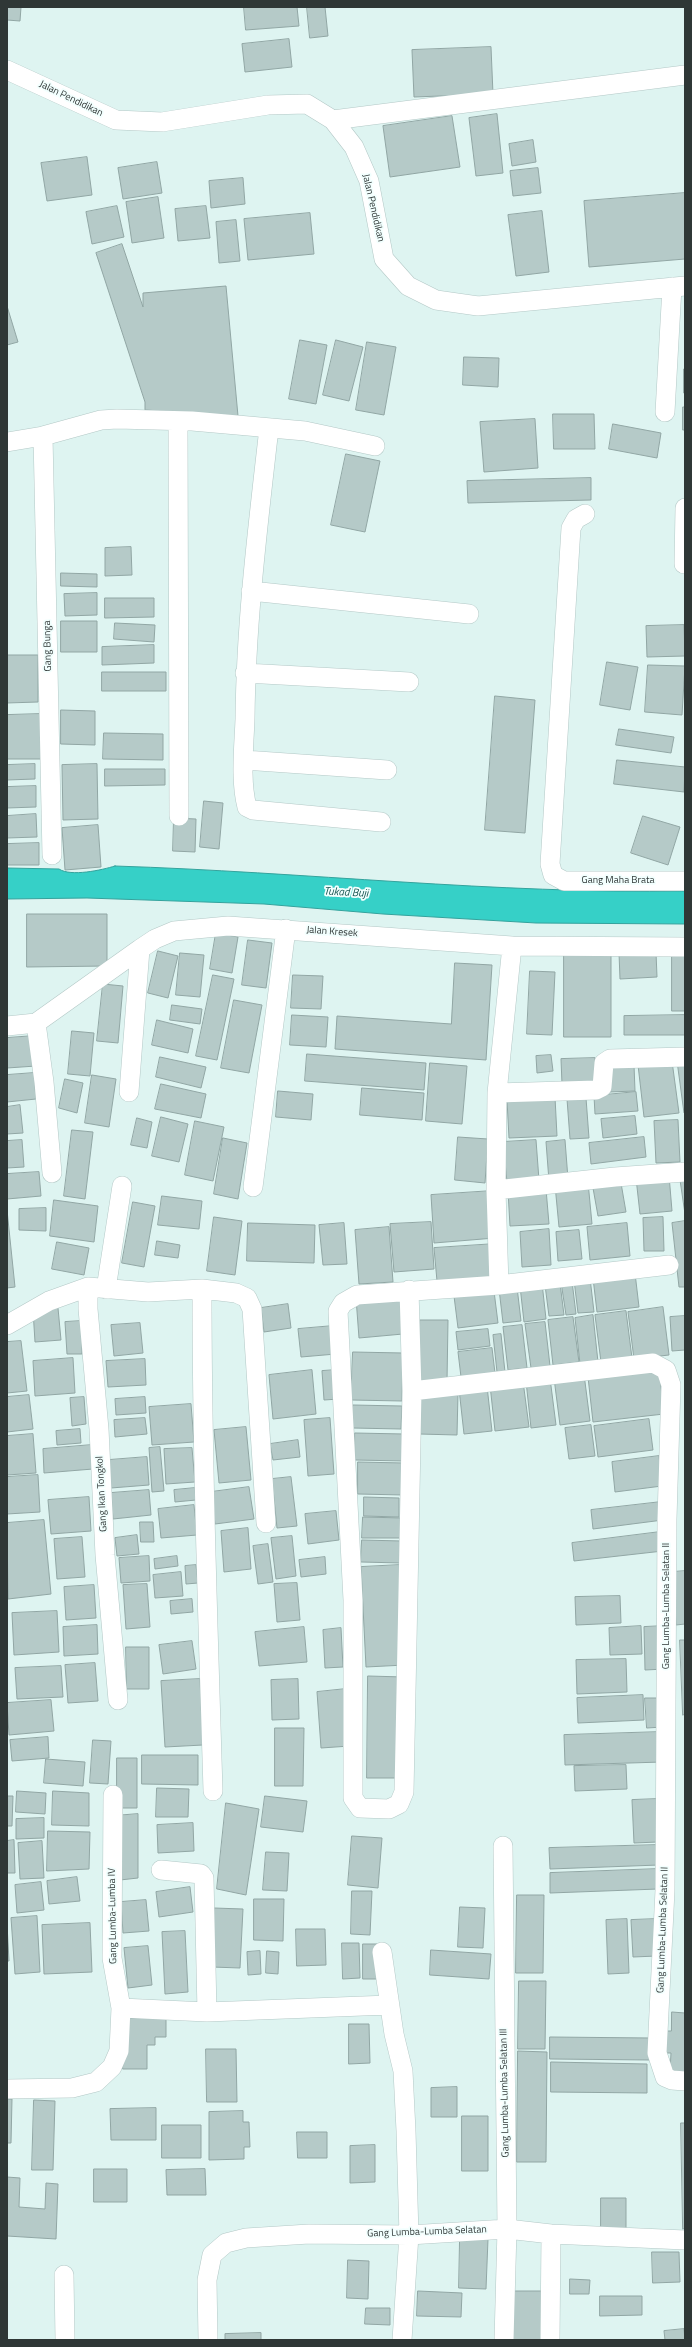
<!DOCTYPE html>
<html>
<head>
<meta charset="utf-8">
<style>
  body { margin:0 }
  #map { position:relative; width:692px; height:2347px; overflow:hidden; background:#def4f1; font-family:"Titillium Web",sans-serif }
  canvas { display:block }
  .frame { position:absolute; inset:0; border:8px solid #2f3736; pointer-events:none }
</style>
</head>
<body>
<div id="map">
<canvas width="692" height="2347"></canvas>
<div class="frame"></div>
</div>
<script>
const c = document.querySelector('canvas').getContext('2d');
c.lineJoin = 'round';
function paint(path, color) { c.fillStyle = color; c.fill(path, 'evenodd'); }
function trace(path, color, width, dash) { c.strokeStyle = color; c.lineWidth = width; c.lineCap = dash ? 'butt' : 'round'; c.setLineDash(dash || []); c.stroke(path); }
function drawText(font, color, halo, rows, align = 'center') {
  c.font = font + ' "Titillium Web",sans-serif'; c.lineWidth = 3.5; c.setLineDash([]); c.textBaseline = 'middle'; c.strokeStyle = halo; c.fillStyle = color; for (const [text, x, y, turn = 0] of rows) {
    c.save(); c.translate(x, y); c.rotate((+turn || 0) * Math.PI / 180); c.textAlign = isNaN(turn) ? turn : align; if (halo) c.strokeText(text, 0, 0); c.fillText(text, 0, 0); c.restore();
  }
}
const water = new Path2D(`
  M115,866c190,6 380,28 570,25v33l-149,-1 -153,-9 -119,-10 -177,-6 -80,1v-31l52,1c12,8 43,1 56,-3z`);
paint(water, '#36d0c7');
trace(water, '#34a29c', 1);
const building = new Path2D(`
  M7,7h14l-1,14 -13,-1z
  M244,7h53l2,19 -53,4z
  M307,7h18l3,29 -18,2z
  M289,39l3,28 -47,5 -3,-28z
  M491,47l2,47 -79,3 -2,-47z
  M497,114l6,59 -27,3 -7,-58z
  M452,116l8,51 -70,10 -7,-51z
  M533,140l3,22 -24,4 -3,-22z
  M87,157l5,38 -45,6 -6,-38z
  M157,162l5,31 -39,6 -5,-31z
  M538,168l3,25 -28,3 -3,-25z
  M243,178l2,26 -34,4 -2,-27z
  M685,193v66l-96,8 -5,-66z
  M158,197l6,41 -32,5 -6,-41z
  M117,206l7,31 -32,7 -6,-32z
  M206,206l4,32 -32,3 -3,-32z
  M542,211l7,61 -33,4 -8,-61z
  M310,213l4,41 -66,6 -4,-41z
  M236,220l4,41 -21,2 -3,-41z
  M122,244l21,63v-14l83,-7 12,130 -93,-6v-8l-49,-149z
  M7,306l11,36 -11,3z
  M300,340l27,5 -11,59 -27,-5z
  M336,340l27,7 -14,54 -26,-6z
  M367,342l29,5 -12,68 -28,-5z
  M464,357l35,1 -1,29 -35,-2z
  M684,369h1v24h-1z
  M683,407h2v23h-2z
  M553,414h41l1,35h-41z
  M535,419l3,49 -54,4 -4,-50z
  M613,424l48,9 -4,25 -48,-9z
  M346,454l34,7 -15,71 -34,-7z
  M591,478v22l-123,3 -1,-22z
  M131,547l1,28 -27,1v-28z
  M61,573l36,1v13l-36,-1z
  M97,593v22l-32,1 -1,-22z
  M105,598h49v19l-49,1z
  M61,621h36v31h-36z
  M115,623l40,2 -1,17 -40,-3z
  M684,625l1,31 -38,1 -1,-31z
  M154,645v18l-52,2v-18z
  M7,655h31v47l-31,1z
  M607,662l31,5 -8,43 -30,-5z
  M648,665l37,1 -3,49 -37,-3z
  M102,672h64v19h-64z
  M495,696l40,4 -10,133 -40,-3z
  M61,710l34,1v34l-34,-1z
  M40,714l2,45h-35v-44z
  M619,729l55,8 -3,16 -55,-8z
  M104,733l59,1v26l-60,-1z
  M617,760l68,7 -1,25 -70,-8z
  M35,764v15l-28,1v-15z
  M97,764l1,55 -35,1 -1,-55z
  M105,769h60v16l-60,1z
  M36,786v21l-29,1v-21z
  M204,801l19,2 -4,46 -19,-2z
  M36,814l1,23 -30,1v-22z
  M643,816l37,11 -12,38 -37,-12z
  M174,818l22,1 -1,33 -22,-1z
  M98,825l3,42 -36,3 -3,-42z
  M39,843v22h-32v-21z
  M27,914h80v52l-80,1z
  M216,933l22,4 -6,36 -22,-4z
  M248,940l24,3 -6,45 -24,-3z
  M564,950h47v87h-47z
  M158,951l20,5 -10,42 -20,-5z
  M672,951h13v60h-13z
  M656,952l1,25 -37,2 -1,-26z
  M180,953l24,2 -4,42 -24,-2z
  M455,963l37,2 -6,95 -151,-11 2,-33 114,8z
  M530,971l25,1 -3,63 -25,-1z
  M213,975l21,4 -17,81 -21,-4z
  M293,975l30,1 -2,33 -30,-1z
  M103,984l20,2 -5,57 -21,-2z
  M234,1000l28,5 -13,68 -28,-5z
  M172,1005l30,4 -2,15 -30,-4z
  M292,1015l36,2 -2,30 -36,-2z
  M685,1015v20h-61v-19z
  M157,1020l36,9 -5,24 -36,-8z
  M72,1031l22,2 -4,43 -22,-2z
  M34,1036l2,30 -29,2v-30z
  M307,1054l119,9 -2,27 -119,-9z
  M551,1055l2,16 -16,2 -1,-17z
  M160,1057l46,10 -5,21 -45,-11z
  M595,1058l2,25 -35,1 -1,-25z
  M685,1060v53h-1l-7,-52z
  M672,1061l7,52 -35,4 -6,-52z
  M430,1063l37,3 -5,58 -36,-3z
  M634,1065l1,26 -26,1v-26z
  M34,1073l2,26 -29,3v-27z
  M92,1075l24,4 -7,48 -24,-4z
  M65,1079l18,4 -6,30 -18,-5z
  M161,1084l45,10 -5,24 -46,-9z
  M362,1088l62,5 -2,27 -62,-5z
  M278,1091l35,3 -2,26 -35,-3z
  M636,1092l2,19 -43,3 -1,-18z
  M555,1097l2,39 -48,2 -2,-38z
  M586,1098l3,40 -19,1 -3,-40z
  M20,1105l3,28 -16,1v-27z
  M635,1116l2,18 -34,4 -2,-19z
  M161,1117l27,7 -9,38 -27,-6z
  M137,1118l15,4 -5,26 -16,-3z
  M678,1120l2,42 -24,1 -2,-42z
  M195,1121l29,6 -11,54 -28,-6z
  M72,1130l21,2 -8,67 -21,-3z
  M458,1137l30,2 -3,44 -30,-3z
  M644,1137l2,20 -55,7 -2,-21z
  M223,1138l24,5 -9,56 -24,-5z
  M22,1140l2,27 -17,1v-27z
  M536,1140l3,40 -32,2 -4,-40z
  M565,1140l3,39 -19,2 -3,-39z
  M39,1172l2,24 -34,3v-25z
  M669,1175l3,36 -32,3 -4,-36z
  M685,1179v35l-5,-34z
  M588,1182l4,42 -33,3 -4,-42z
  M621,1183l5,29 -28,4 -5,-28z
  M546,1189l3,35 -39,2 -2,-35z
  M492,1191l3,47 -61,5 -3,-48z
  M162,1196l40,5 -3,28 -41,-4z
  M54,1200l44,6 -4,36 -44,-6z
  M133,1202l22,4 -11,61 -22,-4z
  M46,1208v23l-27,-1v-21z
  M7,1210l8,77 -8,1z
  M214,1217l28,4 -7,54 -28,-4z
  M663,1217l1,34h-20l-1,-33z
  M685,1221v66h-6l-7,-64z
  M431,1222l3,47 -40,3 -4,-48z
  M248,1223l67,2 -1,38 -67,-2z
  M344,1223l3,41 -24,1 -4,-40z
  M627,1223l3,33 -40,4 -3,-33z
  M389,1227l4,55 -34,2 -4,-54z
  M549,1229l2,36 -29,2 -2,-35z
  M579,1230l3,29 -24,2 -2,-29z
  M157,1241l23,4 -2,13 -23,-3z
  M57,1242l32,6 -5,27 -32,-6z
  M495,1244l2,32 -60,5 -3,-33z
  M635,1273l4,34 -42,5 -4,-34z
  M590,1278l4,34 -16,1 -4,-33z
  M572,1281l4,33 -10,1 -5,-33z
  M542,1283l4,36 -22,3 -4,-36z
  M560,1283l4,32 -15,1 -4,-31z
  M517,1287l4,34 -18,2 -4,-34z
  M494,1291l4,32 -40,5 -4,-32z
  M400,1295l3,39 -44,4 -3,-40z
  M288,1304l3,24 -27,4 -3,-24z
  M663,1307l6,48 -35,4 -6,-47z
  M58,1308l3,32 -26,2 -2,-32z
  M626,1311l6,47 -31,4 -6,-47z
  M593,1315l5,47 -18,2 -5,-46z
  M685,1316v34l-13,1 -2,-34z
  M573,1317l6,45 -26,3 -5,-45z
  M420,1320h28l-1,62 -28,-1z
  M81,1321l1,33h-15l-2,-32z
  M545,1322l5,44 -19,2 -6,-44z
  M140,1323l3,30 -29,3 -3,-31z
  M522,1325l5,43 -19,2 -5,-43z
  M333,1326l3,28 -35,3 -3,-28z
  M488,1329l2,17 -32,4 -2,-18z
  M501,1334l4,38h-8l-4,-37z
  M21,1341l6,50 -20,2v-51z
  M492,1348l3,25 -34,4 -3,-25z
  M353,1352l50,1 -1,48 -51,-1z
  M73,1358l2,35 -40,3 -2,-35z
  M145,1359l1,26 -38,2 -2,-26z
  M659,1368l5,46 -71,8 -5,-45z
  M312,1370l4,44 -43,5 -4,-44z
  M336,1370l3,29 -15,1 -2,-29z
  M584,1374l6,47 -30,4 -6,-47z
  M550,1378l6,47 -25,3 -5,-47z
  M523,1381l6,46 -34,4 -5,-46z
  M487,1386l5,45 -28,3 -5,-45z
  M420,1392l38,1 -1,42 -38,-1z
  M29,1395l4,34 -26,3v-35z
  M84,1397l2,27 -14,2 -2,-28z
  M145,1397l1,16 -30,2 -1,-16z
  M191,1404l3,38 -42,3 -3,-38z
  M353,1405l49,1 -1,23 -49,-1z
  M145,1418l2,16 -32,3 -1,-17z
  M330,1418l4,56 -26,2 -4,-56z
  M649,1419l4,31 -55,7 -4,-31z
  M591,1425l4,31 -26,3 -4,-31z
  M246,1427l5,53 -32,3 -5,-53z
  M80,1429l1,14 -24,2 -1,-14z
  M355,1433l49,1v27l-49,-1z
  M33,1434l3,39 -29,2v-39z
  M298,1440l2,17 -27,3 -3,-16z
  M92,1445l1,24 -49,4 -1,-24z
  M160,1447l4,44 -12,1 -3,-44z
  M192,1448l3,34 -29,2 -2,-35z
  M659,1456l3,30 -47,6 -3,-30z
  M147,1457l2,28 -38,3 -2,-28z
  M358,1462l46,1 -1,32 -45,-1z
  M38,1475l2,37 -33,2v-37z
  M291,1477l6,49 -20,2 -5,-49z
  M249,1487l5,32 -39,5 -4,-32z
  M195,1488l1,12 -21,2 -1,-12z
  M149,1490l2,25 -38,4 -2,-26z
  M89,1497l2,34 -40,3 -3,-34z
  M364,1497l35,1v19l-35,-1z
  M661,1502l2,18 -70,9 -2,-19z
  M194,1505l3,30 -36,3 -3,-29z
  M336,1511l3,29 -31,4 -3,-30z
  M363,1517l40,1 -1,20h-40z
  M44,1520l7,74 -43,5 -1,-76z
  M140,1522h13l1,20h-13z
  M248,1528l3,41 -27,3 -3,-41z
  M660,1532l3,19 -89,10 -2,-18z
  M137,1535l2,19 -22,2 -2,-18z
  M292,1536l4,40 -20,3 -5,-41z
  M82,1537l3,40 -28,2 -3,-40z
  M362,1540l40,1 -1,22 -40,-1z
  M268,1544l5,38 -15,2 -5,-38z
  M149,1556l1,25 -29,2 -2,-25z
  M177,1556l1,10 -23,3 -1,-10z
  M325,1557l1,17 -25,3 -2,-17z
  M196,1565l2,18 -12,1 -1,-18z
  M400,1565l5,100 -39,2 -5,-100z
  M685,1571v53l-9,1 -3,-53z
  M181,1572l2,24 -28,2 -2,-23z
  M297,1583l3,37 -23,2 -3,-38z
  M147,1584l3,43 -24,2 -3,-44z
  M94,1585l2,33 -30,2 -2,-33z
  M620,1596l1,27 -45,2 -1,-28z
  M192,1599l1,13 -22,2 -1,-13z
  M57,1611l2,41 -45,3 -2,-42z
  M97,1625l1,29 -34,2 -1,-29z
  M641,1626l1,28 -32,1 -1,-27z
  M664,1626l1,43 -20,1 -1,-43z
  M304,1627l3,35 -48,4 -4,-34z
  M341,1628l2,39 -18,1 -2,-38z
  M680,1640h5v74l-2,1z
  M192,1641l4,28 -33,5 -4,-29z
  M126,1647h23v42h-22z
  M626,1659l1,33 -50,2 -1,-34z
  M95,1663l3,38 -30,2 -3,-38z
  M61,1666l2,31 -46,2 -2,-31z
  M368,1676l36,1 -1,101h-36z
  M200,1679l3,66 -38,2 -4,-66z
  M298,1679l1,40 -27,1 -1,-40z
  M346,1689l4,57 -29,2 -4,-56z
  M643,1695l1,25 -66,3 -1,-25z
  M645,1698h18v29l-16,1z
  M51,1700l3,31 -45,4 -2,-32z
  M275,1728h29l-1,58h-28z
  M661,1732l1,30 -97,3 -1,-30z
  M48,1737l1,21 -37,3 -2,-21z
  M93,1740l18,1 -3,43 -18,-1z
  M142,1755h56v30l-56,-1z
  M117,1758h20v50h-20z
  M46,1759l39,3 -2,24 -39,-3z
  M626,1765l1,24 -52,2 -1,-25z
  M157,1788l32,1 -1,28h-32z
  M17,1791l29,2 -1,21 -29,-2z
  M53,1791l36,2v33l-37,-1z
  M7,1796h6l-1,30h-5z
  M265,1796l42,5 -4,31 -42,-5z
  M657,1799l1,43 -24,1 -2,-43z
  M226,1803l33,6 -13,86 -29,-6z
  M138,1814v64l-18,2 -6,-64z
  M44,1818v20l-28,1v-20z
  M193,1823l1,28 -36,2 -1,-28z
  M48,1831l42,1 -1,37 -42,2z
  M352,1836l30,2 -4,50 -30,-3z
  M14,1840l1,33h-8v-32z
  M42,1841l2,37 -24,1 -2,-36z
  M658,1845l1,20 -109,4 -1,-21z
  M266,1852l23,1 -2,38 -24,-1z
  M658,1869v20l-108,4v-20z
  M77,1877l3,24 -31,3 -2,-23z
  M41,1882l3,28 -27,3 -2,-28z
  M190,1887l3,25 -34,5 -3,-25z
  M352,1891h20l-2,44 -19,-1z
  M517,1895h27l-1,78h-27z
  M254,1899h30l-1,42 -29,-1z
  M146,1900l3,31 -26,2 -2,-31z
  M460,1907l25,1 -2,40 -25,-1z
  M214,1908l29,1 -3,59 -28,-1z
  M37,1916l3,56 -25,2 -4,-56z
  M627,1919l2,54 -21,1 -2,-54z
  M656,1919l1,37 -24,1 -2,-37z
  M90,1923l2,49 -48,2 -2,-49z
  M7,1924l2,37h-2z
  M296,1929h29l1,36 -29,1z
  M185,1931l3,61 -23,2 -3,-62z
  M342,1943h17l1,35 -17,1z
  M363,1944h15l1,35h-16z
  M148,1946l4,39 -24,3 -4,-40z
  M431,1950l60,4 -2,25 -59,-4z
  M260,1951l1,23 -13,1 -1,-23z
  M267,1951l12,1 -1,22 -12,-1z
  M519,1981h27l-1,68h-27z
  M672,2012l13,1v59l-15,-1 1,-18h-5l1,-22h4z
  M124,2018h42v19h-11v8h-8v24h-24z
  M349,2024h20l1,39 -21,1z
  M550,2037l101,1 -1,22 -100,-1z
  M206,2049h30l1,53h-30z
  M518,2051l29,1 -1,110h-29z
  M551,2062l96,2v29l-96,-1z
  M457,2087v30h-26v-29z
  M7,2099h5l-1,44h-4z
  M34,2100l21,1 -2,69h-21z
  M156,2108v32h-45l-1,-31z
  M243,2111v11h6l1,25h-6v12l-35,1v-48z
  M462,2116h26v55h-26z
  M681,2123h4v105l-2,1z
  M162,2125h39v33h-39z
  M297,2132h30v26h-29z
  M375,2145v37l-25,1v-37z
  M94,2169h33v33h-33z
  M205,2169l1,26h-39l-1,-25z
  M7,2177l13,1 -1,29 26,2 1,-26 12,1 -2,55 -49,-3z
  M601,2198h25v35l-25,1z
  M460,2238l28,1 -2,50 -27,-1z
  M652,2252h27l1,30 -27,1z
  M348,2260l21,1 -1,38 -21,-1z
  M570,2279l20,1 -1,14h-19z
  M418,2291l44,2 -1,24 -44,-1z
  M510,2291h33l1,49h-33z
  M600,2296h42v19l-42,1z
  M366,2308h24v17l-25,-1z
  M684,2329l1,11h-20l-1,-9z
  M261,2333v7h-36v-6z`);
paint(building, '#b5cac8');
trace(building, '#91a6a4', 1);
const minor = new Path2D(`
  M7,70l109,50 46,2 106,-17 39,-1 26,16 21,27 15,34 15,78 24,27 28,14 42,6 207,-20
  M333,120l352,-45
  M665,412l7,-125
  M178,421l1,395
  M269,428c-11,97 -23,193 -24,291 -1,28 -5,61 2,88l6,3 128,12
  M43,436l9,419
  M7,442l36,-6 58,-16 16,-1 75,2 113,10 70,15
  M585,514l-9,5 -5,9 -21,336 3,11 11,6h121
  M684,564l1,-56
  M251,591l218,23
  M245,673l164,9
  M244,760l143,10
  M36,1023l8,59 8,91
  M7,1026l29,-3 104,-74 15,-10 19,-8 54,-5 284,20 173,1
  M129,1092l11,-143
  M497,1093l99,-3 6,-3 2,-24 6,-4 75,-2
  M253,1187l33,-258
  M496,1190l119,-13 70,-5
  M499,1285l-3,-95 1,-97 15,-147
  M88,1287v22l11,120 6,126 13,145
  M106,1289l16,-103
  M202,1289c0,168 6,335 11,502
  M409,1290l3,101 -8,401 -5,12 -10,5 -29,-1 -7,-10v-198l-15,-289 5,-8 14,-8 142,-10 170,-20
  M7,1325l42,-24 39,-14 60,5 54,-3 34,4 11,5 5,11 14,214
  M412,1391l241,-28 13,7 5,15 -4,134 -2,371 -8,163 8,24 7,3 13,1
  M503,1846l4,383 -3,111
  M161,1870l40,4 3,4 3,134
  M382,1952l12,82 9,37 3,60 3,104 -7,105
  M121,2008l86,4 182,-7
  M7,2089l65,-1 24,-6 16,-15 7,-16 2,-43 -9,-50 1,-163
  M64,2275l1,65
  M208,2340l-1,-60 5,-25 14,-12 20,-5 63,-4 100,1 98,-6 44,5 134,6
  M550,2340l1,-106`);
trace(minor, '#b3c8c6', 20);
trace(minor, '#fff', 19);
drawText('10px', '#2f3736', '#f2fffe', [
  ["Jalan Pendidikan",71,99,26],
  ["Jalan Pendidikan",373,208,77],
  ["Gang Bunga",48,646,-91],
  ["Gang Maha Brata",618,881],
  ["Jalan Kresek",332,932,4],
  ["Gang Ikan Tongkol",102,1494,-93],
  ["Gang Lumba-Lumba Selatan II",667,1606,-90],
  ["Gang Lumba-Lumba IV",113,1916,-91],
  ["Gang Lumba-Lumba Selatan II",663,1930,-88],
  ["Gang Lumba-Lumba Selatan III",505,2093,-91],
  ["Gang Lumba-Lumba Selatan",427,2232,-2]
]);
drawText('italic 11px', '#195652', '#f2fffe', [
  ["Tukad Buji",346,893,3]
]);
</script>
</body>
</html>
